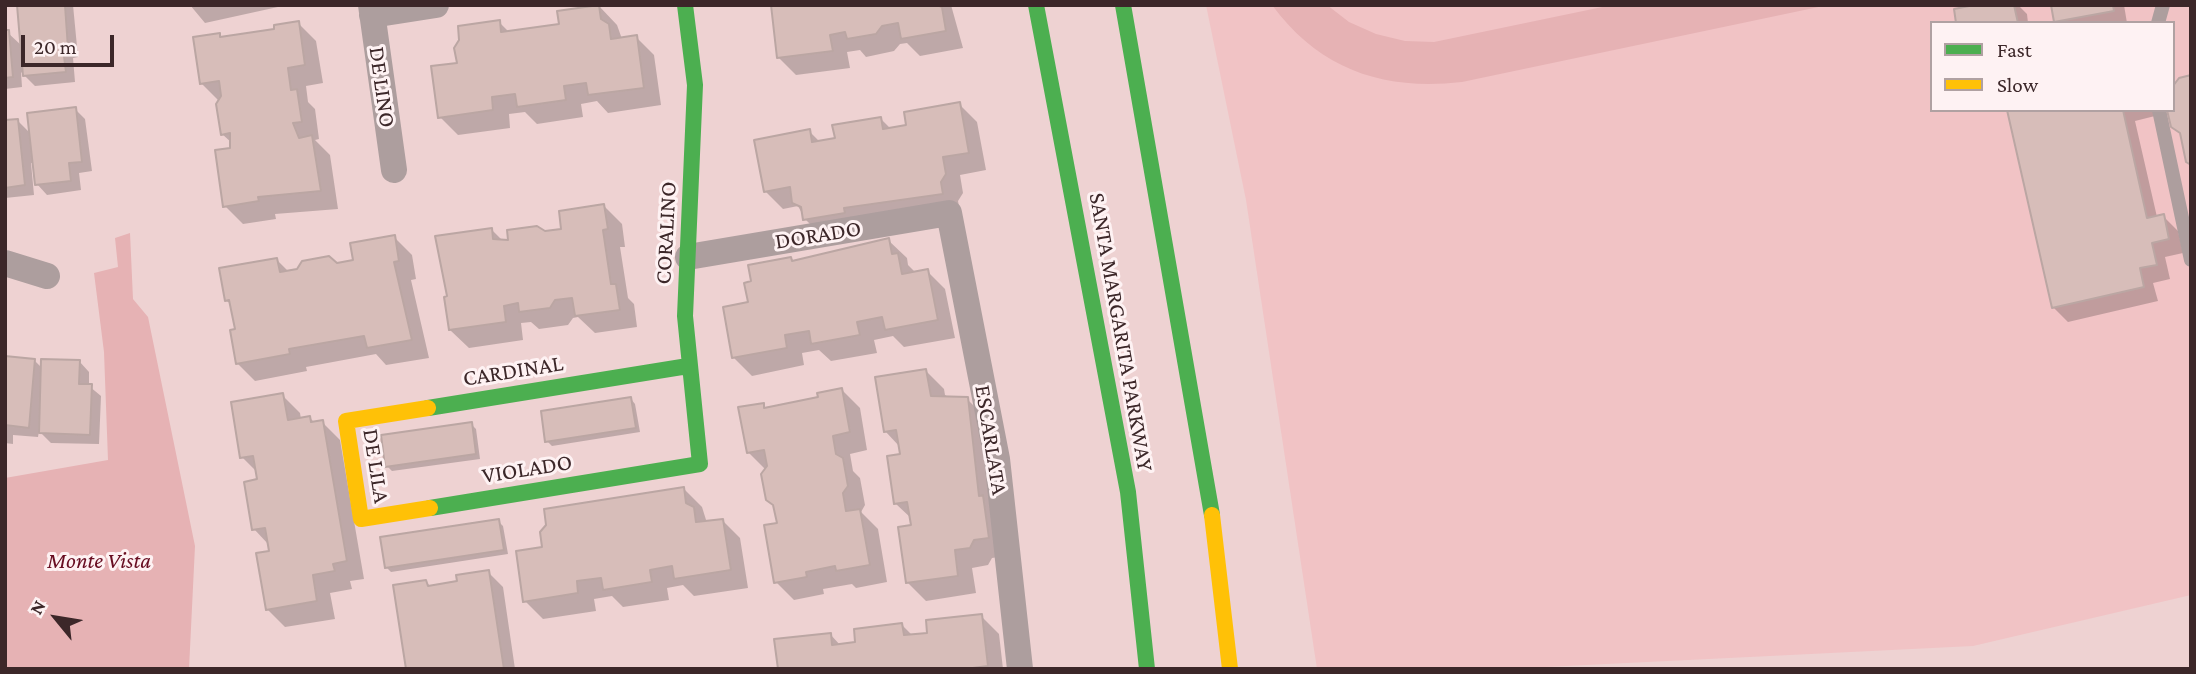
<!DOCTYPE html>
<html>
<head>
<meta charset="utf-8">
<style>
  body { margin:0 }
  #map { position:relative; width:2196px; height:674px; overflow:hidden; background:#eed2d2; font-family:"Crimson Pro",serif }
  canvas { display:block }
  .frame { position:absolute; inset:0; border:7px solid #3c2729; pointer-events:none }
  .legend { position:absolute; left:1930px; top:21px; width:245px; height:91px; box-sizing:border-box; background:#fef2f3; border:2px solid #b0a1a2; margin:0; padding:9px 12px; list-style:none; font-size:21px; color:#3c2729 }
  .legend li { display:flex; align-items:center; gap:14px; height:35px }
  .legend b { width:35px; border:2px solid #b0a1a2 }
  .north { position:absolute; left:21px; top:583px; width:70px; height:70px; -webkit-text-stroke:5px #fef2f3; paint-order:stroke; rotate:300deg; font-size:19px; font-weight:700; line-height:28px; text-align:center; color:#3c2729 }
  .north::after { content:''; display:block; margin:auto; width:24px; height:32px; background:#3c2729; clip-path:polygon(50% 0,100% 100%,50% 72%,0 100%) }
  .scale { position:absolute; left:21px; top:35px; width:93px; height:32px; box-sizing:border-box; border:4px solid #3c2729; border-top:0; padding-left:9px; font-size:21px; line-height:24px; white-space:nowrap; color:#3c2729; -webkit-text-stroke:5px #fef2f3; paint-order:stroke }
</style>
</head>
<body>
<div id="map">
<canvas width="2196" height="674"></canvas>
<div class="frame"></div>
<ul class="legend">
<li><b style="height:9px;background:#4caf50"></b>Fast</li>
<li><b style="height:9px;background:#ffc107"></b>Slow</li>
</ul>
<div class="north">N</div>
<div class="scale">20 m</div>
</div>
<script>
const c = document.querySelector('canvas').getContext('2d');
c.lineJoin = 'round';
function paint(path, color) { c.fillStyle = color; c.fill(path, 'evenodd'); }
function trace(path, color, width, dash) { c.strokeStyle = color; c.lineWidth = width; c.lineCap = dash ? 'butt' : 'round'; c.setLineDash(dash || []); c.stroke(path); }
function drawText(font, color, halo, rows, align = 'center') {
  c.font = font + ' "Crimson Pro",serif'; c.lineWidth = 6; c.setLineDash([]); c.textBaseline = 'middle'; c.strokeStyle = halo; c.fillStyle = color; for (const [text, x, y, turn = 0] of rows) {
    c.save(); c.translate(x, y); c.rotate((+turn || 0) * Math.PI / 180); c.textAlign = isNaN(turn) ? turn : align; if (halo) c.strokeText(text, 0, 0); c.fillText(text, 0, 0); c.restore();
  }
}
paint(new Path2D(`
  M1206,5h985v590l-218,51 -468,23h-188l-71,-469zM1932,23h241v87h-241z`), '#f1c3c5');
paint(new Path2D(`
  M1272,5h55l22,17 27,12 29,7 29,1 178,-37h216l-366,77c-78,9 -142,-12 -190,-77z
  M130,233l3,66 15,18 47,229 -6,123h-184v-191l103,-18 -4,-108 -10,-79 24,-6 -3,-29z`), '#e6b2b4');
paint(new Path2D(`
  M18,5h55l5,52 -5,1 2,24 -40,4 -14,-14 1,15 -17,2v-73l2,16 15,14z
  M190,5h97l-82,18z
  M772,5h179l12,43 -43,8 -13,-13 -7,1 -6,7 -28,6 -6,-7 -13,2 3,16 -54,7 -18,-18z
  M1983,5h35l9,9 1,9h-70z
  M2053,5h71l3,18h-70z
  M599,6l18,19 5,14 14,-2 18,18 7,50 -53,8 -11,-12 -16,3 2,13 -46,7 -12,-12 -16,2 1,14 -52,7 -18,-18 19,-53 40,-42 11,11 51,-8z
  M298,23l18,18 7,42 -17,3 2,16 7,7 4,30 -4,1 15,15 8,54 -63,5 1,5 -33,5 -18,-18 7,-63 -10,-9 -2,-32 -19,-19 18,-48 3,3 54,-8z
  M959,104l18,18 9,48 -26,5 3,18 -5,8 2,11 -137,25 -18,-18 -7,-13 -15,3 -18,-18 44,-60 11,11 17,-3 43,-21 11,11 17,-3z
  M75,109l10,10 7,52 -13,2 2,17 -34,5 -10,-11 -3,-21h-3l3,32 -29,3v-76l12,-2 14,14z
  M2009,110h145l1,6 -20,5 22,96 6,-1 15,15 5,22 -18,4 5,22 -17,4 5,18 -90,21 -15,-15z
  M604,206l18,18 3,23h-5l8,51 6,6 3,23 -42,6 -17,-16 -5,1 -5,7 -29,4 -8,-7 -10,1 2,17 -54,8 -19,-18 41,-101 12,12 60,-11z
  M394,237l18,18 4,24 -5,1 18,78 -43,7 -10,-11 -70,13 1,4 -52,10 -18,-18v-32l-5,-26 -6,-5 51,-40 12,12 66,-11z
  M888,240l19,18 1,7 8,8 11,-2 18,18 10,49 -51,9 -11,-11 -19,4 3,13 -46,8 -12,-11 -17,3 2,12 -52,11 -18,-18 16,-55 41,-44 3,3z
  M5,358l29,2 9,9 36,-8 10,11v14l12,10 -2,48 -48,-1 -12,-12 -1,6 -25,-2v9l-8,-1z
  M926,371l18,18 1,6 8,5 14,-1 18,18 21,139 -14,2 -4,7 -16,3 4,25 -50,8 -18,-18 5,-56 -1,-8 -16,-15 4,-57 -15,-16z
  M842,390l18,18 7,42 -17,4 3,17 7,7 5,27 -4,7 17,17 9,53 -31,6 -4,-4 -29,5 1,5 -30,6 -18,-18 3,-58 -3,-16 -8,-8 -2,-30 -18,-18 15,-47 4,4 53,-10z
  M282,395l18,18 1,6 9,-1 5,5 7,-1 18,18 24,139 -14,2 2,8 -22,4 5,26 -50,8 -18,-18 2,-64 -15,-16 5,-48 -2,-9 -15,-15z
  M631,399l4,5 5,28 -88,14 -5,-5z
  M471,424l5,5 4,30 -88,12 -5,-5z
  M684,489l18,18 5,16 15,-3 18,18 8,50 -54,8 -11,-11 -16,3 2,12 -46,7 -11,-11 -18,3 2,12 -53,8 -18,-18 19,-53z
  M498,521l5,5 5,28 -117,18 -4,-4z
  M488,572l15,15 12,82h-107l18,-87 5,5 28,-4z
  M981,616l18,18 4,35h-223l50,-35 11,12 16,-2 45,-19 11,11 16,-2z`), '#0003');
const building = new Path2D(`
  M17,5h48l3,43h-5l3,24 -43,4z
  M599,5l2,14 8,5 2,15 26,-4 7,53 -56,7 -2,-12 -22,3 2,14 -49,7 -2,-13 -23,3 1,13 -55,8 -7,-52 26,-3 -3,-15 5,-8 -1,-14 42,-6 1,12 58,-8 -2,-13z
  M771,5h166l5,2 4,24 -45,8 -3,-16 -16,3 -6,8 -29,5 -2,-7 -15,3 3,16 -56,7z
  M1974,5h40l4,18h-62l-2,-14z
  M2051,5h62l1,6 -60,11z
  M299,21l6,44 -17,3 3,22 6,-1 5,33 -9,1 6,15 13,-3 9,56 -63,6 1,4 -36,6 -8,-57 15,-2v-15l-9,2 -5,-31 5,-8 -2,-15 -19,3 -7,-47 27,-4v4l54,-8v-4z
  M5,30h4l4,47 -8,1z
  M2191,75v90l-5,-3 -6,-29 -9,-6 -4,-17h6v-24l6,-8z
  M960,102l9,51 -26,4 3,17 -5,8 2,12 -99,14 1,5 -42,7 -2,-13 -9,-4 -2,-16 -26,5 -10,-52 56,-11 2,13 23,-4 -3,-13 49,-8 2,12 23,-4 -2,-13z
  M76,107l6,55 -13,1 2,18 -36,4 -8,-72z
  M2007,110h116l24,108 17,-4 5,25 -17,4 5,22 -17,3 4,19 -92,21z
  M18,119l7,66 -20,3v-68z
  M604,204l4,25 -5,1 8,54h5l4,26 -45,6 -3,-18 -17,2 -5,8 -31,4 -1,-9 -14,3 2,16 -57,8 -5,-33 3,-1 -12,-60 57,-8 1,11 15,1 -1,-10 30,-4 8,5 16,-2 -2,-18z
  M395,235l4,26 -5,1 18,78 -45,8 -3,-12 -75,13 1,5 -54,10 -6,-34 5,-1 -6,-29 -4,1 -6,-33 58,-10 3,14 17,-3 5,-8 27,-5 8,7 16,-3 -3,-17z
  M889,238l3,16 6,-1 4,21 26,-5 10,51 -53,10 -3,-13 -25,5 3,13 -49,9 -2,-13 -24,4 2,13 -55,10 -9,-51 25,-5 -4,-19 7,-2 -3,-16 43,-8 1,4z
  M5,356l30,3 -6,69 -24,-3z
  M41,359l39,1 -1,24h13l-2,51 -51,-2z
  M926,369l5,27 37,1 11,99 4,-1 6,43 -15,2 -4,8 -15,2 3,26 -52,7 -8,-56 13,-2 -4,-23 -13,2 -7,-48 13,-2 -4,-24 -12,2 -9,-55z
  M842,388l8,44 -17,4 3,18 7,4 5,28 -5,7 3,18 14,-2 10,56 -34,6 -1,-5 -29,6 1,5 -33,6 -10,-58 13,-2 -4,-18 -7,-5 -5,-26 6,-8 -3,-16 -17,3 -9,-46 26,-4v5l54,-11 -1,-4z
  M283,393l5,27 22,-4 1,6 12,-2 24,141 -14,3 2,7 -22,4 4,26 -51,9 -10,-57 13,-2 -4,-23 -13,2 -8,-48 13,-3 -4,-23 -13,2 -9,-56z
  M631,397l5,31 -91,14 -4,-31z
  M472,422l4,32 -91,13 -4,-32z
  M684,487l2,16 8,4 2,15 27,-3 8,51 -57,9 -2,-13 -22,4 2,12 -49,8 -2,-12 -24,3 1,12 -55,9 -7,-51 26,-4 -2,-15 6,-7 -2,-16z
  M499,519l5,31 -119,18 -5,-31z
  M489,570l15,99h-98l-13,-84 33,-5 2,6 29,-5 -1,-6z
  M982,614l6,52 -23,3h-187l-4,-30 57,-6 1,12 23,-3 -1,-13 48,-6 2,12 23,-2 -1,-13z`);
paint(building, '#d7bdb9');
trace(building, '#bba6a3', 2);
trace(new Path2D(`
  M2158,23l5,-18
  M2159,110l32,150`), '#ad9e9e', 14);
trace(new Path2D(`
  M371,5l23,165
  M372,15l64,-10
  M688,257l261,-44 48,246 23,210
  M5,263l42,13`), '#ad9e9e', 26);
trace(new Path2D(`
  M1036,5l92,487 19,177
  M1123,5l89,510
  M428,408l260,-42
  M430,508l270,-44 -15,-148 10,-231 -10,-80`), '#4caf50', 16);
trace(new Path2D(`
  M428,408l-82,13 15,98 69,-11
  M1212,515l18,154`), '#ffc107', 16);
drawText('23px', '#3c2729', '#fef2f3', [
  ["DE LINO",382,87,82],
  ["CORALINO",666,233,-87],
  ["DORADO",818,235,-9],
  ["SANTA MARGARITA PARKWAY",1121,332,80],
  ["CARDINAL",513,371,-9],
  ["ESCARLATA",991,440,81],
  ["DE LILA",376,466,81],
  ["VIOLADO",527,469,-9]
]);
drawText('italic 23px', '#680e22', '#fef2f3', [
  ["Monte Vista",99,561]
]);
</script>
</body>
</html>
